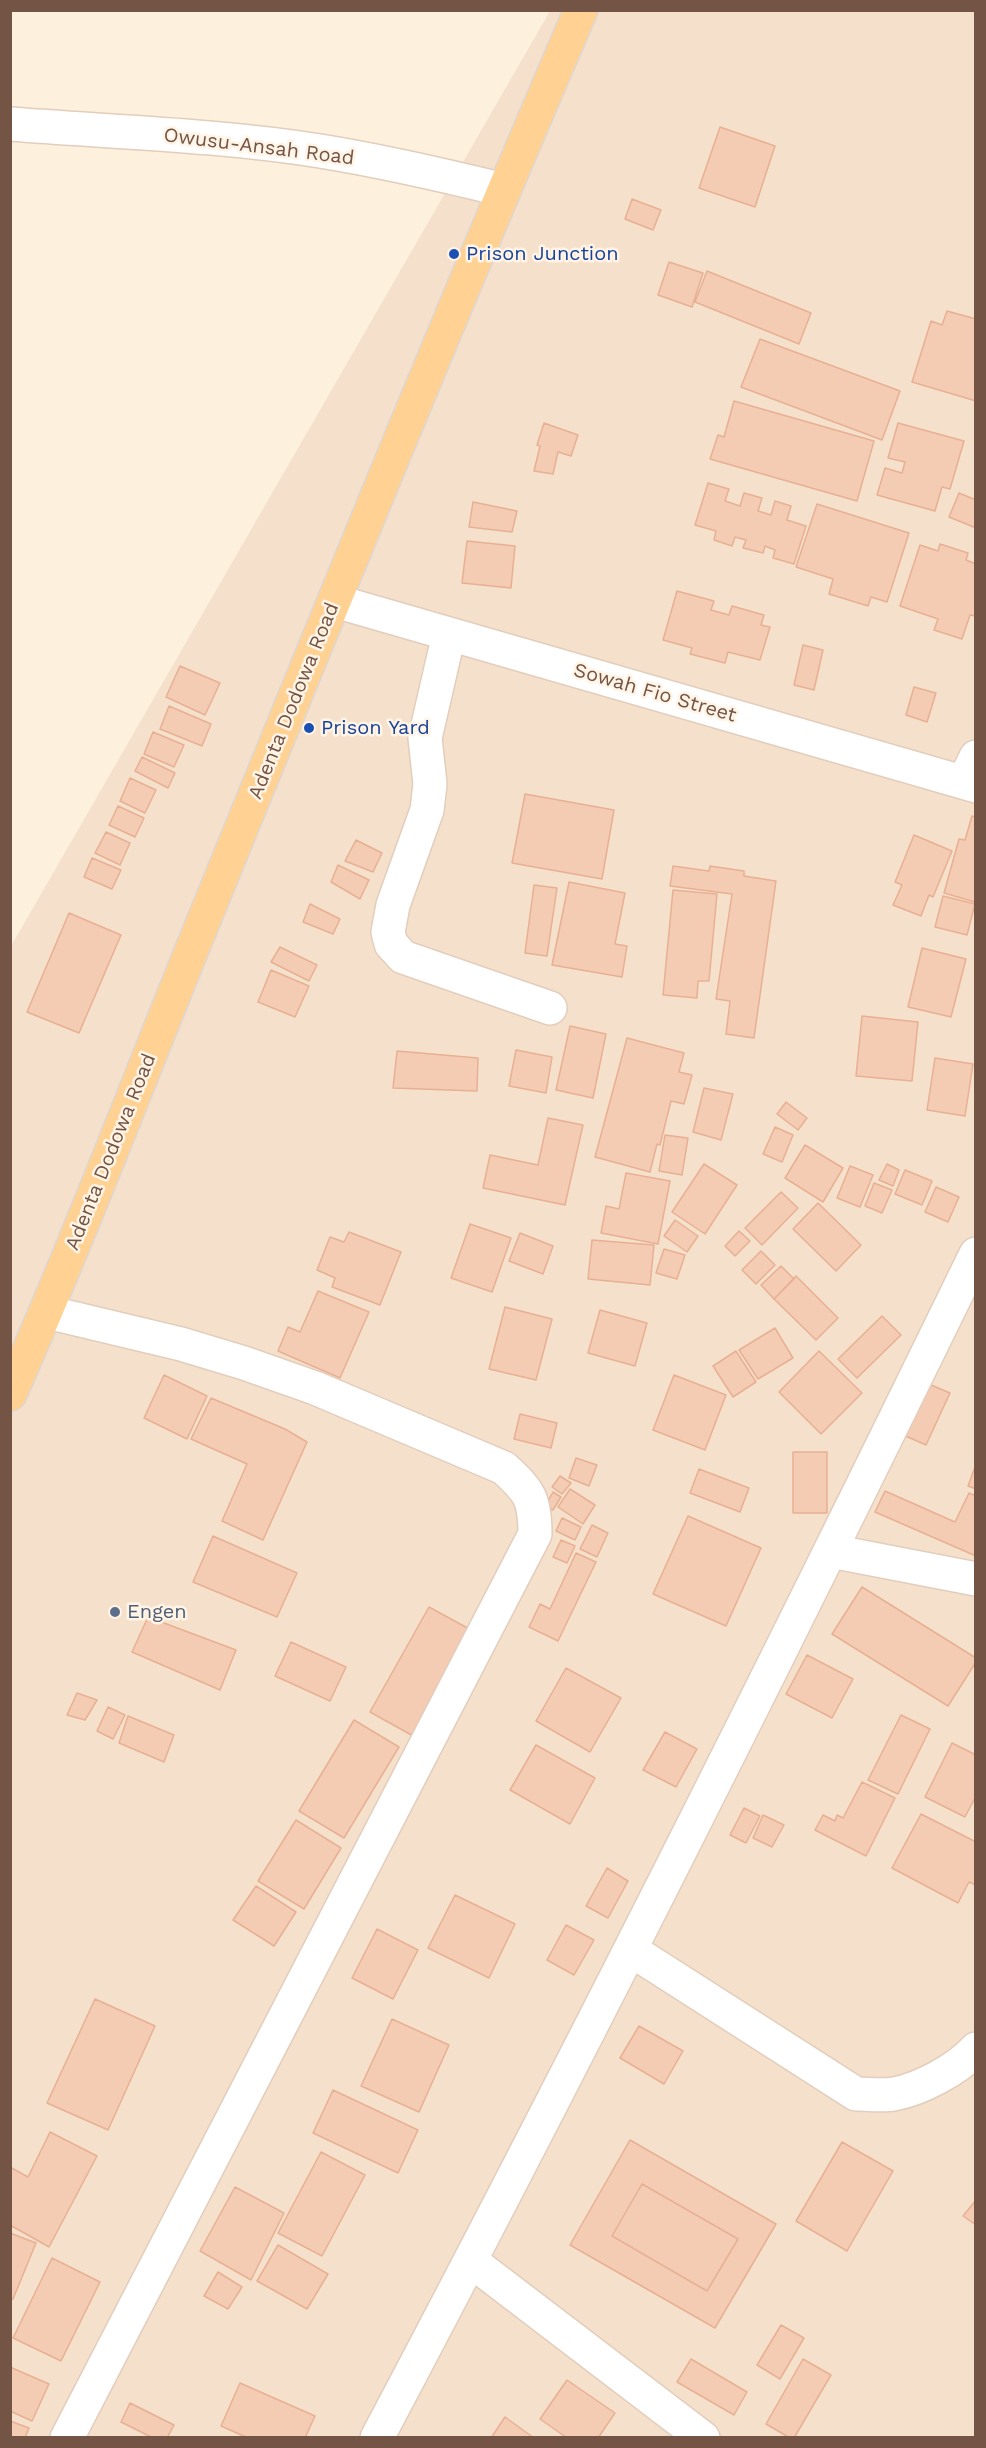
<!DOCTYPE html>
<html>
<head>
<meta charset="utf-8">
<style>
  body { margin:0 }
  #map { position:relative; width:986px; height:2448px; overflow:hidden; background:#fdf0dd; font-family:"Work Sans",sans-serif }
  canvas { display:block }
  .frame { position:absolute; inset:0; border:12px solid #745445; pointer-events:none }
</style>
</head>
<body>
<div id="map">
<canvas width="986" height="2448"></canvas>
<div class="frame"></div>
</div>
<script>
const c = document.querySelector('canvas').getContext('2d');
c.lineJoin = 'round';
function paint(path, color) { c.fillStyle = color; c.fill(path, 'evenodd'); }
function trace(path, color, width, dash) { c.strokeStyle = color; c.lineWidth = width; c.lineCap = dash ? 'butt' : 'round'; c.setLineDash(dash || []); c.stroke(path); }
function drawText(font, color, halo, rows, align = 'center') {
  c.font = font + ' "Work Sans",sans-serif'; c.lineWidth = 5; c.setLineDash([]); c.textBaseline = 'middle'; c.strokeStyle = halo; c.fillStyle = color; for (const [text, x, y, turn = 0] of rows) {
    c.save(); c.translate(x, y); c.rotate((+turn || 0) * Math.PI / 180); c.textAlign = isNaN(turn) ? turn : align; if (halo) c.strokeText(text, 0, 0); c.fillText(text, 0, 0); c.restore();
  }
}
paint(new Path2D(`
  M550,11h425v2426l-964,1v-1492z`), '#f5e1cb');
const building = new Path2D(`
  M720,127l55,19 -20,61 -56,-19z
  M632,199l29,11 -8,20 -28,-11z
  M669,262l34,11 -11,34 -34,-12z
  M707,271l104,42 -12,31 -104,-42z
  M947,311l29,8v82l-64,-19 19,-61 11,4z
  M760,339l140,52 -18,49 -141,-53z
  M734,401l140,40 -17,60 -147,-42 8,-24 6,2z
  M544,423l34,12 -7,21 -13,-4 -5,22 -19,-3 6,-25 -3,-1z
  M898,423l66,18 -14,48 -8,-2 -7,24 -58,-16 8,-27 17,5 3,-11 -17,-4z
  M708,483l21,6 -4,12 15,5 4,-13 18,5 -4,13 13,4 4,-14 16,5 -4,14 19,6 -12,38 -21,-6 2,-8 -10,-4 -2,7 -20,-5 3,-8 -11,-3 -3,9 -18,-6 2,-9 -21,-6z
  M959,493l17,7v28l-27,-11z
  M473,502l44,9 -5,21 -43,-5z
  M817,504l92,29 -22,69 -16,-5 -3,9 -39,-12 4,-15 -37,-12z
  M467,541l48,5 -4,42 -49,-5z
  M940,544l28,9 -2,7 10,4v52l-6,-1 -8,24 -28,-9 4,-11 -38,-13 20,-61 18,6z
  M677,591l37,10 -3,9 18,5 3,-9 32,9 -3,10 9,2 -10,33 -32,-8 -3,11 -35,-9 2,-6 -29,-8z
  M803,645l20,5 -9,40 -20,-5z
  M180,666l40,17 -15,32 -39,-18z
  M914,687l22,6 -9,29 -21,-7z
  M169,706l42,18 -9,22 -42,-17z
  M153,732l31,13 -10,22 -30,-13z
  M142,757l33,16 -7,15 -33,-17z
  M130,778l26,12 -11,23 -25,-12z
  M525,794l89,16 -12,69 -90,-16z
  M118,806l26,12 -9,19 -26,-12z
  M972,816l4,1 -1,85 -31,-9 15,-54 6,1z
  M106,832l24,11 -10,22 -25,-12z
  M914,835l38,16 -19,46 -4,-2 -8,21 -28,-11 9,-20 -7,-3z
  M356,840l26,13 -9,19 -28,-11z
  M92,858l29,12 -9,19 -28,-12z
  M338,865l31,15 -9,19 -29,-17z
  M673,866l36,5 1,-5 34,5v5l32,5 -22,157 -28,-4 4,-33 -14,-2 16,-105 -62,-8z
  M569,882l56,11 -10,51 12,2 -5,31 -70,-12z
  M534,885l23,3 -10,68 -22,-3z
  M673,890l44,4 -8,87h-11l-1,17 -34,-3z
  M943,896l32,8 -8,31 -32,-8z
  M310,904l30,15 -7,15 -30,-12z
  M69,913l52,22 -42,98 -52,-21z
  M280,947l37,18 -8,16 -38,-19z
  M922,948l44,11 -15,58 -43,-10z
  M271,970l38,16 -14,31 -37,-15z
  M862,1016l56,6 -6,59 -56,-5z
  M570,1026l36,8 -13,64 -37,-8z
  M627,1038l57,15 -5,19 13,3 -8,29 -13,-3 -11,44 -3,-1 -7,28 -55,-15z
  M516,1050l36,7 -6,36 -37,-7z
  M397,1051l81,7 -1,33 -84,-3z
  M935,1058l38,6 -8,52 -38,-6z
  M704,1088l29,6 -12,46 -28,-8z
  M786,1102l21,16 -9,12 -21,-16z
  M548,1118l35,7 -18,80 -82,-17 7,-33 48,10z
  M775,1127l18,8 -11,27 -19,-8z
  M665,1135l23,3 -6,37 -23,-4z
  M805,1145l38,23 -20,34 -38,-24z
  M704,1164l33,21 -32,49 -33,-22z
  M887,1164l12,6 -6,16 -14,-6z
  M850,1166l23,9 -13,32 -23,-9z
  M905,1170l27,11 -10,24 -27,-11z
  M626,1173l44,8 -12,63 -57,-11 5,-27 13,3z
  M874,1183l18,7 -10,23 -17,-7z
  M936,1187l23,10 -11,25 -23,-10z
  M781,1192l17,16 -36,37 -17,-17z
  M818,1203l43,42 -25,26 -43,-42z
  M675,1220l23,16 -11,16 -23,-16z
  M470,1224l41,14 -19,54 -41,-14z
  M739,1231l11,10 -15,15 -10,-10z
  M349,1232l52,20 -21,53 -48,-18 3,-9 -18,-8 13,-33 14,5z
  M520,1233l33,13 -10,28 -34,-13z
  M592,1240l62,5 -4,40 -62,-6z
  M664,1249l21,6 -8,24 -21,-6z
  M761,1251l14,14 -19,19 -14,-14z
  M781,1266l13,13 -20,20 -13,-14z
  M796,1276l42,42 -22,22 -42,-41z
  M318,1291l51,21 -29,66 -62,-27 10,-24 12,5z
  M505,1307l47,12 -16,61 -47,-11z
  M600,1310l47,13 -12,43 -47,-13z
  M882,1316l19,19 -44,43 -19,-19z
  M775,1328l18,30 -35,21 -19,-29z
  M736,1351l20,31 -23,15 -20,-31z
  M819,1351l43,42 -41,41 -42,-42z
  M164,1375l43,21 -20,43 -43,-21z
  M674,1375l52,20 -21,55 -52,-20z
  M924,1382l26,11 -24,52 -25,-11z
  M211,1398l74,31 22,13 -44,98 -41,-19 25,-57 -56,-25z
  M520,1414l37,9 -6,25 -37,-9z
  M793,1452h34v61h-34z
  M576,1458l21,7 -8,21 -20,-8z
  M976,1464v25l-8,-3z
  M699,1469l50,19 -9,24 -50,-19z
  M560,1476l11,7 -9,11 -10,-7z
  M570,1489l25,16 -12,19 -25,-17z
  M885,1491l70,31 14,-29 7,3v60l-101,-44z
  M553,1492l8,5 -8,13 -8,-4z
  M688,1516l73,32 -35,78 -73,-32z
  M562,1518l19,9 -6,13 -19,-9z
  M592,1525l16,8 -11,24 -17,-8z
  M213,1536l84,37 -20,44 -84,-35z
  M561,1540l14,6 -8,17 -14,-6z
  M576,1553l20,9 -38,79 -29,-14 11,-23 10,5z
  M862,1587l114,71v4l-28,44 -116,-72z
  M429,1607l44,24 -58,106 -45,-25z
  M148,1617l88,33 -16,40 -88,-38z
  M291,1642l55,25 -16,34 -55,-25z
  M807,1655l46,24 -21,39 -46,-24z
  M566,1668l55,30 -31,54 -54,-31z
  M77,1693l20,7 -12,20 -18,-5z
  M108,1707l17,8 -12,24 -16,-8z
  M901,1715l29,14 -32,65 -30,-14z
  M128,1716l46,19 -10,27 -45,-19z
  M354,1720l45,27 -55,91 -45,-27z
  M665,1732l32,17 -21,38 -33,-17z
  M952,1743l24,12v41l-11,21 -40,-20z
  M536,1745l59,33 -25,46 -60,-34z
  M862,1782l33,16 -29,58 -51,-26 8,-15 12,6 2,-6 6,3z
  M744,1808l16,8 -14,27 -16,-8z
  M921,1814l55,28v43l-7,-3 -11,21 -66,-35z
  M763,1815l21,10 -12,22 -19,-9z
  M296,1820l45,28 -37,61 -46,-28z
  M607,1868l21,13 -20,37 -22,-12z
  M256,1886l40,26 -22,34 -41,-26z
  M455,1895l60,29 -26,54 -61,-30z
  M566,1925l28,15 -20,35 -27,-15z
  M377,1929l41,21 -25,49 -41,-21z
  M95,1999l60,27 -47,104 -61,-27z
  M392,2019l57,26 -30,67 -58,-26z
  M639,2026l44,25 -19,33 -44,-26z
  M333,2090l85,40 -20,43 -85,-40z
  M50,2132l47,24 -48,91 -39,-22v-58l18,10z
  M630,2140l146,84 -61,104 -145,-83zM642,2184l96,55 -31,52 -95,-55z
  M842,2142l51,29 -46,80 -51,-30z
  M321,2152l44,23 -43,81 -44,-23z
  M642,2184l96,55 -31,52 -95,-55z
  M235,2187l49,26 -33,67 -51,-29z
  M976,2200v25l-13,-9z
  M10,2233l26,10 -23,56 -3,-1z
  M278,2245l50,29 -21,35 -50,-28z
  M52,2258l48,24 -39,79 -48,-23z
  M218,2272l24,15 -14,22 -24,-13z
  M781,2325l23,13 -24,41 -23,-14z
  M691,2359l56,33 -13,23 -57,-33z
  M803,2359l28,16 -37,63h-4l-24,-14z
  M10,2367l39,17 -17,37 -22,-10z
  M567,2380l48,33 -17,25h-31l-27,-19z
  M240,2383l75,33 -10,22h-57l-27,-12z
  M130,2403l44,22 -7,13h-14l-32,-16z
  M505,2417l29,21h-43z
  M10,2421l19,7 -4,10h-15z`);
paint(building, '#f4cbb3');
trace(building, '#e8b093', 1.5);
const minor = new Path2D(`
  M10,124c103,8 208,11 310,27 62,10 123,24 184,39
  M335,601l641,185
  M449,634l-24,104 5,46 -3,26 -34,95 -5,27 3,12 12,13 147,51
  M964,782l12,-25
  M47,1312l134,32 63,19 71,25 189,80c25,23 31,30 31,66l-468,904
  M831,1551l145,28
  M631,1950l225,144c12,0 26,2 38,0 27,-5 64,-25 82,-45
  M471,2261l232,177
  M377,2438c207,-391 405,-786 599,-1184`);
const major = new Path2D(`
  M10,1394c66,-149 124,-301 185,-452 127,-312 253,-623 386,-932`);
trace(minor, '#e3cdbc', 36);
trace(major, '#ded6d2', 36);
trace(minor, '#fff', 33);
trace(major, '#ffd293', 33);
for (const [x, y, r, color] of [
  [454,254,6,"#1a4fb4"],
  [309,728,6,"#1a4fb4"],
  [115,1612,6,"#5c6f8a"]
]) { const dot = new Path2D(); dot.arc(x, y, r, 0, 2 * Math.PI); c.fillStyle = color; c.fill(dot); trace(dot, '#fff4e5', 2); }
drawText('20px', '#745445', '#fff4e5', [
  ["Owusu-Ansah Road",259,147,7],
  ["Sowah Fio Street",655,693,16],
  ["Adenta Dodowa Road",294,701,-68],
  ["Adenta Dodowa Road",111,1152,-68]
]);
drawText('20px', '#164399', '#fff4e5', [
  ["Prison Junction",466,254],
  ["Prison Yard",321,728]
], 'left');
drawText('20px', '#4e5e75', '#fff4e5', [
  ["Engen",127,1612]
], 'left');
</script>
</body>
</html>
